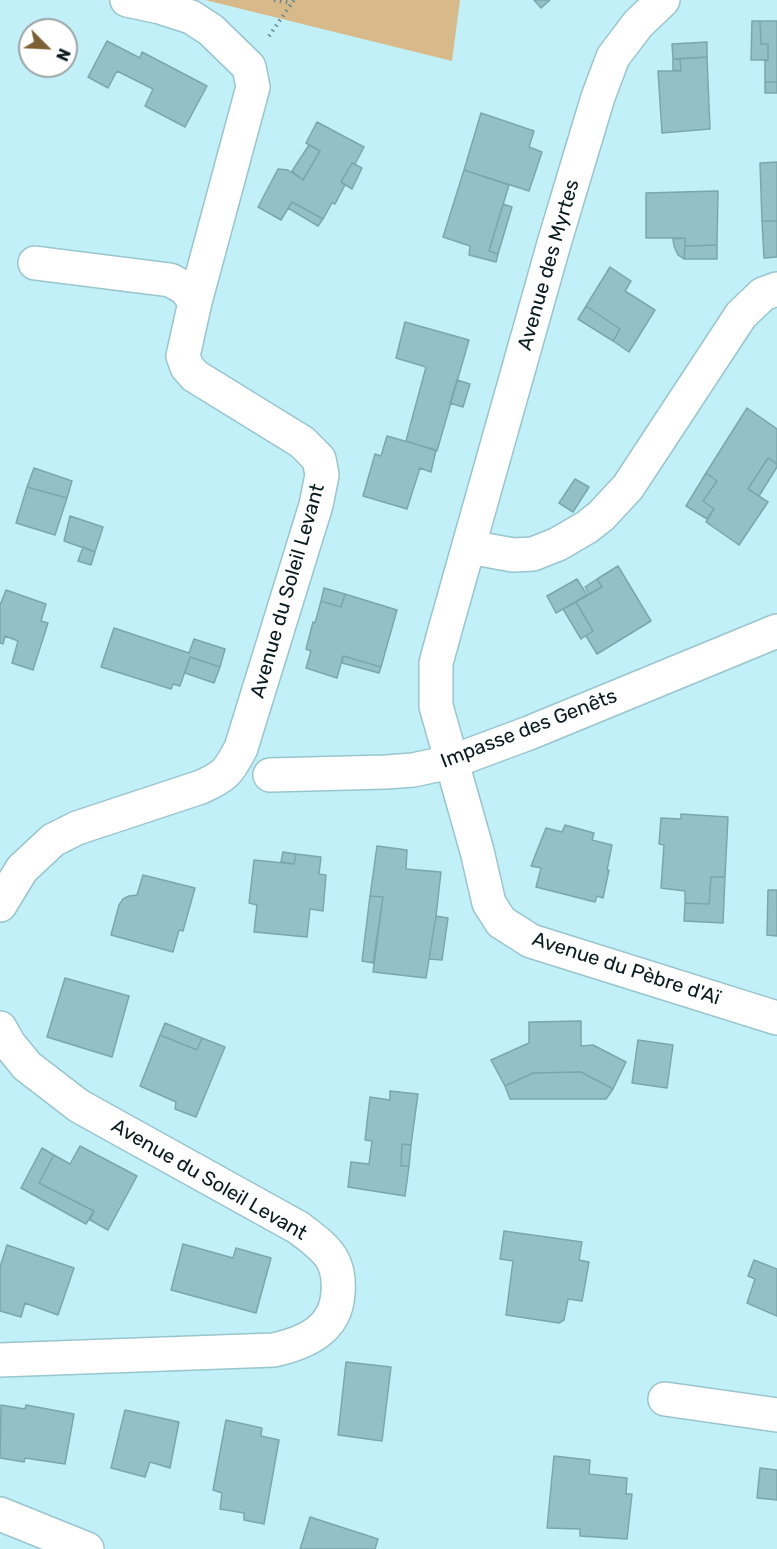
<!DOCTYPE html>
<html>
<head>
<meta charset="utf-8">
<style>
  body { margin:0 }
  #map { position:relative; width:777px; height:1549px; overflow:hidden; background:#c2f0f8; font-family:Rubik,sans-serif }
  canvas { display:block }
  .north { position:absolute; left:18px; top:18px; width:60px; height:60px; box-sizing:border-box; background:#fff; border:2px solid #9da4a5; border-radius:50%; rotate:114deg; font-size:16px; font-weight:700; line-height:24px; text-align:center; color:#091b1e }
  .north::after { content:''; display:block; margin:auto; width:21px; height:27px; background:#7d6134; clip-path:polygon(50% 0,100% 100%,50% 72%,0 100%) }
</style>
</head>
<body>
<div id="map">
<canvas width="777" height="1549"></canvas>
<div class="north">N</div>
</div>
<script>
const c = document.querySelector('canvas').getContext('2d');
c.lineJoin = 'round';
function paint(path, color) { c.fillStyle = color; c.fill(path, 'evenodd'); }
function trace(path, color, width, dash) { c.strokeStyle = color; c.lineWidth = width; c.lineCap = dash ? 'butt' : 'round'; c.setLineDash(dash || []); c.stroke(path); }
function drawText(font, color, halo, rows, align = 'center') {
  c.font = font + ' Rubik,sans-serif'; c.lineWidth = 6; c.setLineDash([]); c.textBaseline = 'middle'; c.strokeStyle = halo; c.fillStyle = color; for (const [text, x, y, turn = 0] of rows) {
    c.save(); c.translate(x, y); c.rotate((+turn || 0) * Math.PI / 180); c.textAlign = isNaN(turn) ? turn : align; if (halo) c.strokeText(text, 0, 0); c.fillText(text, 0, 0); c.restore();
  }
}
paint(new Path2D(`
  M205,0h255l-8,61z`), '#d8ba8a');
const building = new Path2D(`
  M534,0h16l-9,8z
  M752,21h8l1,23h7v16h-17z
  M760,21h17v61h-12v-21l3,-1v-16h-7z
  M107,41l33,17 2,-6 65,34 -22,41 -40,-21 8,-17 -36,-18 -9,17 -20,-11z
  M707,42v15l-34,2 -1,-15z
  M707,57l3,72 -48,4 -4,-62h23l-1,-12z
  M673,59h7l1,12 -8,-1z
  M765,82h12v11h-12z
  M481,113l53,18 -5,16 13,5 -13,39 -65,-21z
  M317,122l47,25 -9,17 -3,-1 -11,19 4,3 -10,19 -3,-1 -9,16 -31,-17 -11,18 -23,-13 20,-38 10,1 15,10 17,-29 -14,-8z
  M309,145l11,6 -17,29 -11,-9z
  M777,162v59h-15l-2,-58z
  M352,163l10,5 -10,21 -11,-7z
  M464,170l45,15 -20,66 9,3 -2,8 -27,-7 1,-9 -27,-9z
  M718,191l-1,54 -32,1v-8h-39v-45z
  M292,202l31,17 -5,7 -30,-18z
  M503,204l9,3 -14,47 -9,-3z
  M762,221h15v36l-13,1z
  M685,238v8l-1,13 -6,-4 -4,-9 -1,-7z
  M717,245v14h-33l1,-13z
  M610,267l21,14 -6,10 30,19 -26,42 -16,-11 7,-12 -34,-23z
  M586,306l34,23 -7,12 -35,-22z
  M405,322l64,18 -32,111 -31,-10 20,-74 -30,-9z
  M457,380l13,4 -7,23 -13,-4z
  M747,408l30,21v35l-9,-6 -20,31 20,13 -29,43 -33,-23 8,-13 -11,-8 14,-20 -11,-8z
  M387,436l49,14 -5,22 -11,-4 -13,41 -44,-13 12,-42 6,2z
  M768,458l9,6v3l-18,29 -11,-7z
  M34,468l38,13 -5,17 -40,-11z
  M706,473l11,8 -14,20 11,8 -7,10 -21,-13z
  M575,479l14,8 -16,25 -14,-9z
  M27,487l40,11 -12,37 -39,-12z
  M70,516l33,11 -8,25 -31,-11z
  M83,547l12,5 -4,13 -13,-4z
  M618,566l33,55 -54,33 -11,-18 7,-5 -17,-29 26,-15 -5,-8z
  M577,579l10,16 -31,18 -9,-17z
  M597,579l5,8 -13,7 -4,-7z
  M324,588l21,6 -4,13 -20,-6z
  M6,590l40,14 -5,17 7,2 -15,47 -21,-7 6,-22 -13,-5 -2,8 -3,-1v-38z
  M345,594l52,16 -16,57 -38,-11 -6,22 -31,-10 5,-17 -5,-2 7,-27 2,1 6,-22 20,6z
  M576,602l17,29 -12,8 -18,-30z
  M114,628l75,25 5,-14 31,10 -5,18 -30,-10 -10,29 -7,-2 -2,5 -70,-22z
  M343,656l38,11 -2,6 -37,-10z
  M190,657l30,10 -6,16 -29,-10z
  M681,814l47,3 -3,60h-14l-2,27 -24,-1v-12l-24,-3 3,-43 -5,-1 2,-26 20,1z
  M565,825l29,8 -2,7 20,5 -5,25h2l-6,28 -6,-2 -2,6 -59,-15 5,-19 -10,-2 15,-38 16,4z
  M377,846l30,4 -1,19 35,3 -5,44 -10,62 -53,-6 10,-75 -13,-1z
  M283,852l13,2 -2,10 -13,-2z
  M296,854l25,3 -2,17 7,1 -3,36 -13,-2 -3,28 -53,-5 3,-27 -8,-2 5,-43 40,4z
  M143,875l52,13 -12,43 -4,-1 -6,22 -62,-17 8,-30 4,-6 6,-3 8,-1z
  M711,877h14l-2,46 -39,-2 1,-18 24,1z
  M768,890h9v46l-10,-1z
  M370,896l13,1 -10,66 -11,-2z
  M436,916l12,2 -6,42 -13,-1z
  M65,978l64,18 -17,61 -65,-20z
  M581,1021v25l12,-1 33,17 -13,27 -32,-17 -48,1 -28,13 -14,-26 38,-17v-21z
  M165,1023l37,15 -5,12 -37,-15z
  M160,1035l37,15 5,-12 23,9 -29,70 -21,-8 1,-7 -36,-16z
  M638,1040l35,5 -6,43 -35,-5z
  M581,1072l32,17 -7,10h-96l-5,-13 28,-13z
  M390,1091l28,3 -7,51 -9,-1 -1,22h8l-4,30 -57,-9 3,-25 18,2 3,-23 -7,-1 5,-43 20,3z
  M402,1144l9,1 -2,21h-8z
  M80,1146l57,30 -29,54 -18,-10 4,-9 -55,-28 15,-28 16,9z
  M42,1148l12,7 -15,28 55,28 -8,13 -65,-36z
  M504,1231l78,11 -3,18 10,2 -7,39 -14,-2 -4,21 -5,3 -53,-8 7,-54 -13,-2z
  M183,1244l50,14 3,-10 35,10 -15,55 -85,-23z
  M7,1245l67,23 -16,47 -33,-12 -4,14 -21,-6v-44z
  M754,1260l23,9v47l-30,-13 8,-24 -7,-3z
  M346,1362l45,5 -9,74 -44,-6z
  M1,1405l24,4 1,-4 48,9 -9,50 -40,-6 -1,4 -24,-4z
  M125,1410l54,12 -9,46 -20,-6 -5,15 -34,-9z
  M226,1420l36,8 -1,8 18,4 -15,84 -20,-4v-7l-24,-4 2,-16 -9,-3z
  M554,1456l36,4 -1,14 38,4 -1,16h6l-5,45 -47,-3v-7l-33,-1z
  M760,1468l17,2v30l-20,-2z
  M310,1517l68,22 -3,10h-75z`);
paint(building, '#93bfc7');
trace(building, '#7ba6ae', 1.5);
const minor = new Path2D(`
  M663,0l-25,24 -25,33 -15,40 -43,143 -110,390 -9,33v43l41,145 12,52 12,19 30,19 246,77
  M35,263l135,17 15,8 10,14
  M469,547l44,8 20,-1 25,-10 29,-17 14,-11 27,-29 113,-172 22,-21 14,-5
  M270,775l116,-3 27,-2 38,-8 78,-29 248,-102
  M0,905l22,-36 31,-29 24,-12 124,-41c25,-11 28,-16 40,-39l75,-243 6,-30 -3,-16 -17,-17 -107,-66 -8,-9 -4,-11 12,-54 58,-215 -4,-20 -38,-37 -20,-13 -31,-10 -33,-7
  M0,1028l9,16 18,22 52,40 220,122c11,9 27,19 34,33 5,10 6,20 5,32 -2,37 -33,50 -64,57l-274,10
  M665,1399l112,16
  M0,1514l87,35`);
trace(minor, '#99c5cd', 36);
trace(new Path2D(`
  M274,0l18,3
  M269,36l25,-36`), '#68888d', 4, [1.5, 4.5]);
trace(minor, '#fff', 33);
drawText('20px', '#091b1e', '#fff', [
  ["Avenue des Myrtes",549,265,-74],
  ["Avenue du Soleil Levant",288,591,-74],
  ["Impasse des Genêts",529,729,-21],
  ["Avenue du Pèbre d'Aï",626,969,18],
  ["Avenue du Soleil Levant",209,1180,30]
]);
</script>
</body>
</html>
